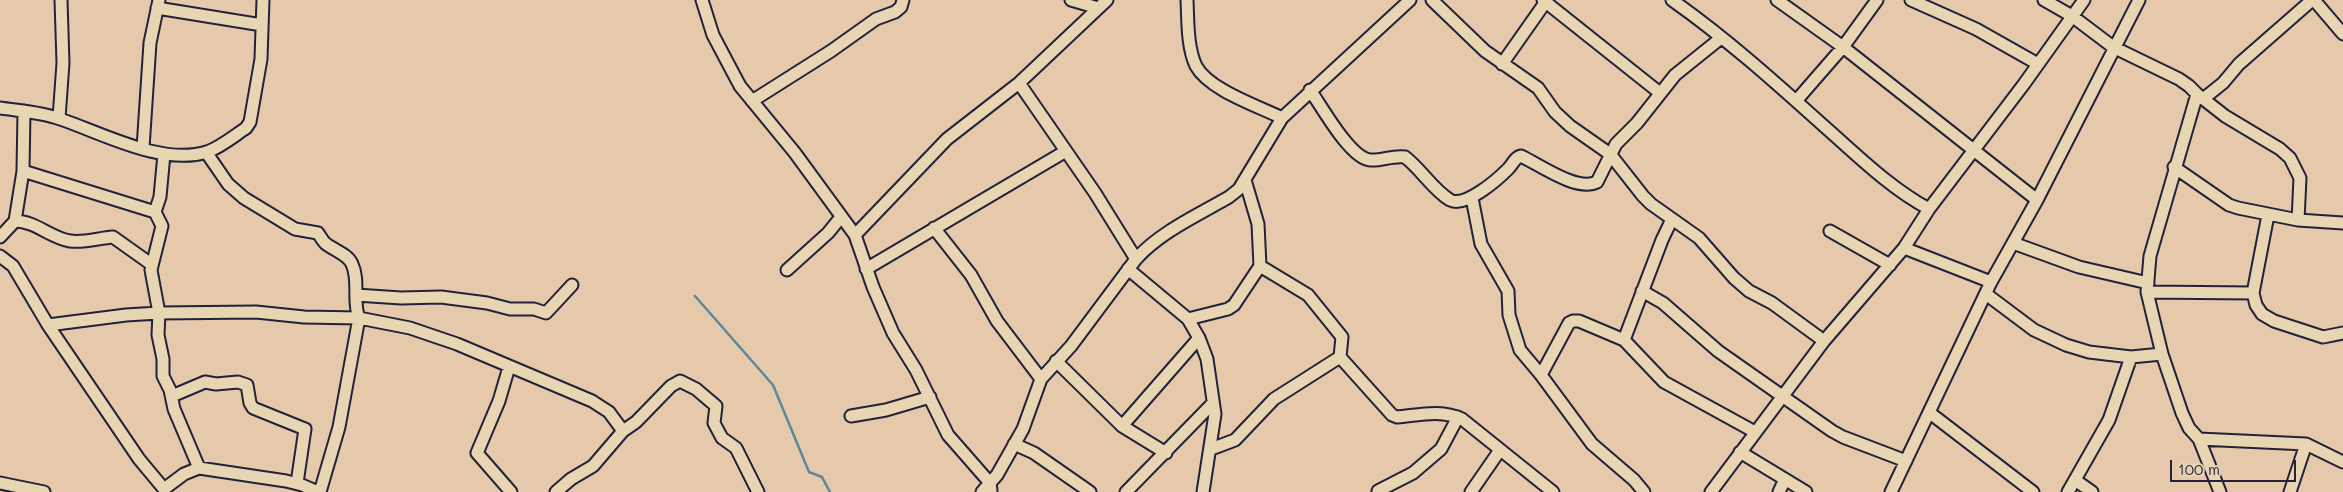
<!DOCTYPE html>
<html>
<head>
<meta charset="utf-8">
<style>
  body { margin:0 }
  #map { position:relative; width:2343px; height:492px; overflow:hidden; background:#e6c8aa; font-family:Mali,sans-serif }
  canvas { display:block }
  .scale { position:absolute; left:2170px; top:460px; width:126px; height:22px; box-sizing:border-box; border:2px solid #22223b; border-top:0; padding-left:6px; font-size:15px; line-height:18px; white-space:nowrap; color:#22223b; -webkit-text-stroke:4px #e8d5b2; paint-order:stroke }
</style>
</head>
<body>
<div id="map">
<canvas width="2343" height="492"></canvas>
<div class="scale">100 m</div>
</div>
<script>
const c = document.querySelector('canvas').getContext('2d');
c.lineJoin = 'round';
function trace(path, color, width, dash) { c.strokeStyle = color; c.lineWidth = width; c.lineCap = dash ? 'butt' : 'round'; c.setLineDash(dash || []); c.stroke(path); }
trace(new Path2D(`
  M695,296l78,89 36,87 13,5 8,15`), '#5a899d', 2.5);
const minor = new Path2D(`
  M702,0l11,35 27,51 55,67 60,82 18,52 20,46 23,37 32,65 42,48 1,8
  M1071,0l27,8
  M1187,0c1,20 0,47 9,66 13,24 62,40 86,52
  M1432,0l53,51 53,37 17,24 15,14 40,28 33,42 8,8 48,34 35,40 15,13 23,12 52,38
  M1543,0l117,93
  M1672,0c54,38 104,83 153,127 33,29 65,61 104,82
  M1777,0l66,47 194,153
  M1911,0l65,29 62,35
  M2044,0l28,16 41,31 66,32 10,7 8,8 -47,162 -3,36 15,62 20,59 7,15 10,11 21,53
  M2314,0l29,34
  M157,8l105,17
  M1502,64l45,-64
  M1019,83l76,110 41,66
  M1310,90c12,17 40,68 60,70 12,1 23,-5 35,-3 16,12 28,33 45,43 15,8 47,-20 58,-31 5,-5 7,-12 13,-13 19,9 56,36 76,26l19,-38 21,-21 38,-48 46,-37
  M2197,94l28,22 55,33 10,9 10,20 -2,42
  M2203,99l20,-16 16,-19 73,-64
  M752,101l79,-50 45,-32 19,-7 6,-5 2,-7
  M1796,101l47,-54 34,-47
  M0,108c20,3 41,4 60,11 42,14 102,47 147,33 14,-5 27,-16 39,-24l4,-6 11,-63 2,-59
  M59,118l4,-55 -2,-63
  M143,148l7,-105 9,-43
  M206,152l22,32 16,14 51,31 23,4c2,3 4,7 7,10 8,7 23,11 27,21 8,17 0,37 7,54l-20,109 -19,65
  M2174,167l55,38 9,3 60,12 45,3
  M23,171l132,41 7,14 -11,44 8,43 -1,22 5,24v17l7,14 4,19 25,59
  M1472,198l9,46 27,47 1,24 11,35 21,25 51,69 42,36 10,12
  M155,212l5,-15 4,-43
  M2268,215l-15,78 3,12 6,9 12,7 49,16 20,-4
  M15,221c20,0 36,17 55,20 14,2 29,-3 43,-4l38,27
  M934,228l37,47 26,46 44,58
  M1830,231l60,34
  M855,235l92,-96 72,-56 88,-83
  M0,237l15,-16 8,-50 1,-60
  M2013,243l66,24 69,16
  M1904,248l87,34
  M0,256l13,10 35,59 91,134 25,30 20,-15 15,-6 87,13 16,4 16,7
  M1260,266l48,29 34,42 -2,20 52,58 5,2c22,-2 44,-8 65,2l91,73
  M866,269l200,-118
  M1128,269l60,50 11,19 8,21 8,55 -12,78
  M787,270l41,-37 13,-16
  M1642,291l21,12 55,48 114,80 11,6 63,24
  M2147,292l106,1
  M1986,294l48,36 32,15 23,7 42,5 31,-3
  M356,295l45,3 40,-1 46,6 23,6h24l12,4 26,-28
  M1188,319l40,-10 6,-4 26,-39 -2,-42 -13,-44
  M48,325l78,-10 33,-2 97,-1 48,5 55,1 51,10 47,16 135,57 17,11 14,19
  M1624,340l38,-100 10,-21
  M1056,361l66,65 44,27
  M509,367l-10,34 -22,52 34,39
  M1541,375l28,-52 4,-2h6l45,19 40,42 91,50
  M172,396l33,-14 11,2 22,-2 9,3 3,18 3,5 52,21 -8,54
  M1930,413l103,79
  M851,416l35,-6 44,-13
  M1122,426l77,-88
  M2199,439l107,5 37,18
  M1014,444l20,9 56,39
  M1211,449l24,-9 39,-41 66,-42
  M1740,452l66,40
  M2075,480l17,12
  M0,483l44,9
  M1378,491l35,-18 28,-24 17,-32
  M556,492l15,-13 22,-13 30,-35 13,-9 35,-36 9,-5 16,8 20,17 -2,17 8,15 14,10 22,44
  M982,492l15,-17 26,-46 18,-50 30,-33 65,-87c24,-27 62,-44 93,-62l10,-8 43,-71 128,-118
  M1126,492l87,-89
  M1471,492l29,-42
  M1711,492l113,-151 80,-93 25,-39 95,-125 60,-84
  M1779,492l6,-13
  M1891,492l100,-210 46,-82 102,-200
  M2068,492l41,-72 22,-63
  M2290,492l16,-48`);
trace(minor, '#22223b', 15);
trace(minor, '#e8d5b2', 11);
</script>
</body>
</html>
